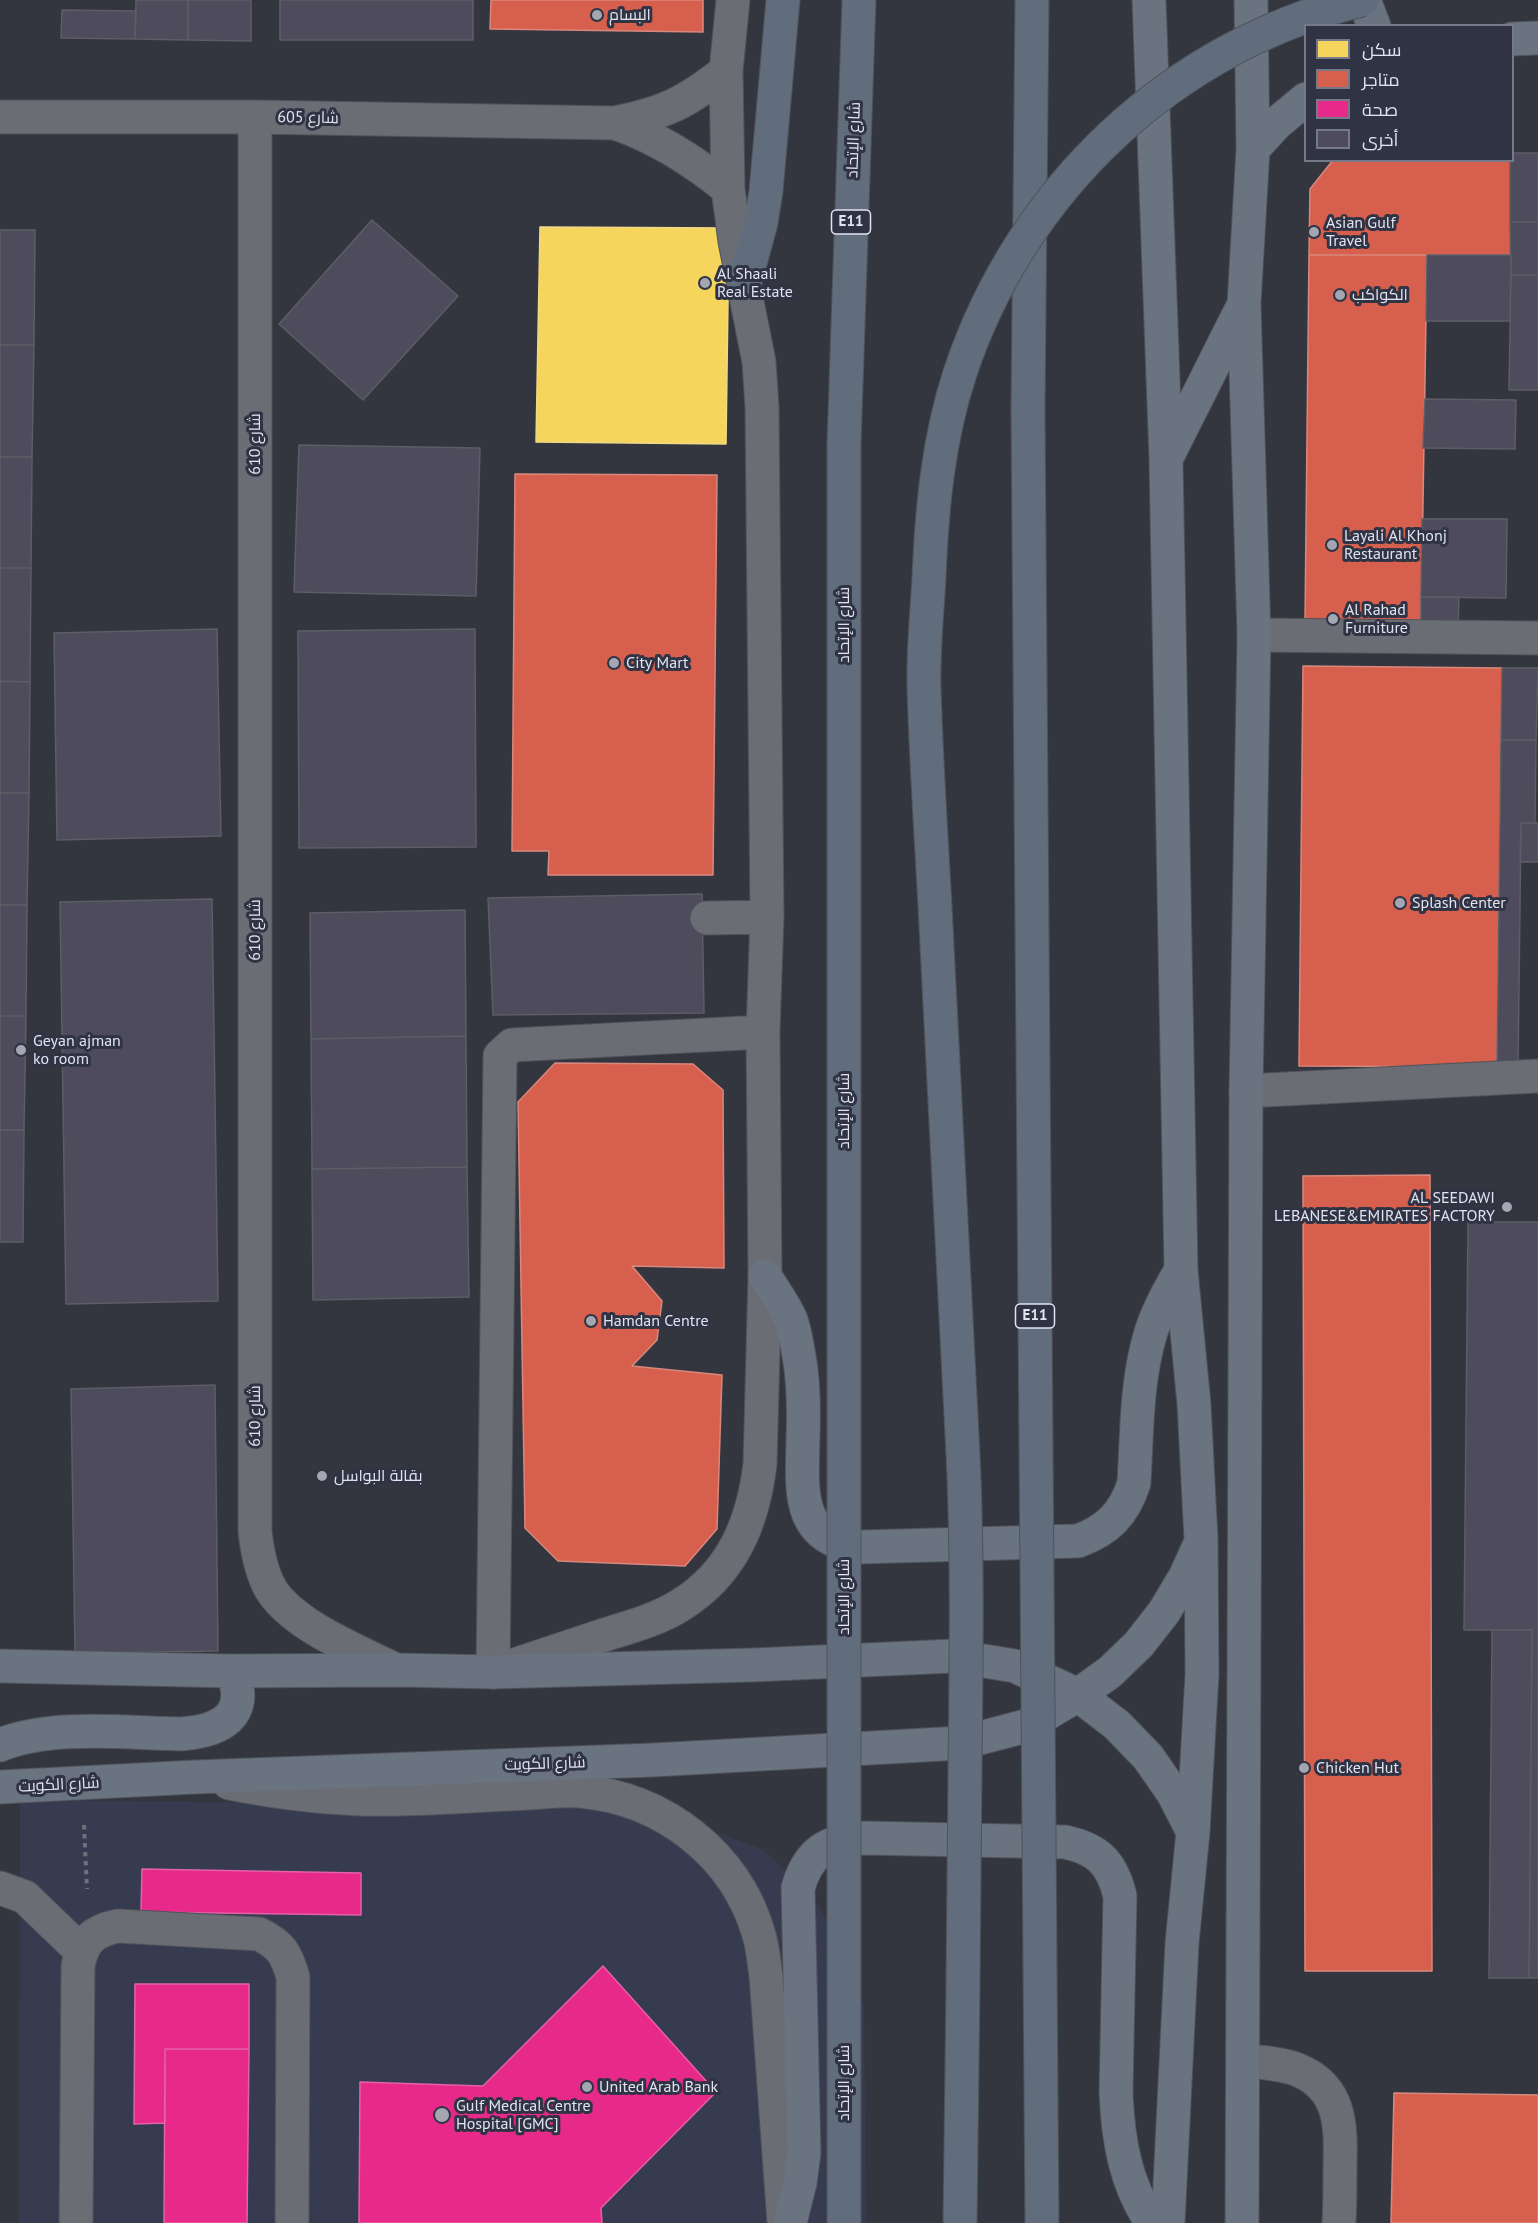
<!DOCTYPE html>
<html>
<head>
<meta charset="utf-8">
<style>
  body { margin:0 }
  #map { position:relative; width:1538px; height:2223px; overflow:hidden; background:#34363f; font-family:"PT Sans",Cairo,sans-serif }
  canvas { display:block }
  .legend { position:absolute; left:1304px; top:24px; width:210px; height:138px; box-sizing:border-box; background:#2f3344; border:2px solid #767a88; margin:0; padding:8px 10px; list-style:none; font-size:18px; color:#e1e4ef }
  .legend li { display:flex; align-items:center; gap:12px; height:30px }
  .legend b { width:30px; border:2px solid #767a88 }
</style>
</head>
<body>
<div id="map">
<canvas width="1538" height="2223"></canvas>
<ul class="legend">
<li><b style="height:16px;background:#f6d55c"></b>سكن</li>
<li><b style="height:16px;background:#d6604d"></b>متاجر</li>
<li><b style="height:16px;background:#e7298a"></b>صحة</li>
<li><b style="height:16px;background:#4e4b5c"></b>أخرى</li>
</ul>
</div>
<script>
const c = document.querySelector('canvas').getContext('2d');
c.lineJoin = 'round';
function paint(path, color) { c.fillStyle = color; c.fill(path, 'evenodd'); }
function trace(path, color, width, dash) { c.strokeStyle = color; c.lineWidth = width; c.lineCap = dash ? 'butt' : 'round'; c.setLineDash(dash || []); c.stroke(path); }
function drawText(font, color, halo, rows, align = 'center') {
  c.font = font + ' "PT Sans",Cairo,sans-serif'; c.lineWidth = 6; c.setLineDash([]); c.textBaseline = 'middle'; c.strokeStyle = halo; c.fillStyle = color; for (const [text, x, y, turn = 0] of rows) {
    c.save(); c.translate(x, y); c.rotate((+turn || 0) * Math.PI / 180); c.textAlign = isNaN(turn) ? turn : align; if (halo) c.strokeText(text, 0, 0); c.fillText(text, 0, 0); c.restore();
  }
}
paint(new Path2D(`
  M20,1800l624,7 118,42 49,47 34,51 19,59 2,217h-847z`), '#363b50');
const homes = new Path2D(`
  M540,227l189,1 -3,216 -190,-2z`);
paint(homes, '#f6d55c');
trace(homes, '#f0da88', 1.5);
const shops = new Path2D(`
  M491,0h212v32l-213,-3z
  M1333,160h177l1,95h-202l1,-66z
  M1309,255h118l-6,372 -116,-7z
  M515,474l202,1 -4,400h-165l1,-24h-37z
  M1303,666l199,2 -5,399 -198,-1z
  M555,1063l138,1 30,26 1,178 -92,-2 30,35 -5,39 -25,26 90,9 -5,154 -32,37 -127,-5 -33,-33 -7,-426z
  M1430,1175l2,796h-127l-2,-795z
  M1394,2093l144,2v128h-147z`);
paint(shops, '#d6604d');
trace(shops, '#d9887e', 1.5);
const health = new Path2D(`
  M142,1869l219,4v42l-220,-3z
  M603,1966l113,126 -115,116 1,15h-243l1,-141 123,4z
  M135,1984h114v65h-84v74l-31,1z
  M165,2049h84l-2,174h-83z`);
paint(health, '#e7298a');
trace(health, '#e561a8', 1.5);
const building = new Path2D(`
  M136,0h52v40l-53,-1z
  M188,0h63v41l-63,-1z
  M280,0h193v40h-193z
  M62,10l74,1 -1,28 -74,-1z
  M1512,153h26v69h-28v-62h2z
  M372,220l86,76 -95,104 -84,-76z
  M1510,222h28v53h-27z
  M0,230h35l-1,115h-34z
  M1427,255h84l-1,66h-84z
  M1511,275h27v115h-29z
  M0,345h34l-2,112h-32z
  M1425,399l91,1 -1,49 -92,-1z
  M299,445l181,3 -4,148 -182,-4z
  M0,457h32l-1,111h-31z
  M1422,519h85l-1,79 -85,-1z
  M0,568h31l-1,114 -30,-1z
  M1421,597h38l-1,31 -37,-1z
  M217,629l4,207 -164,4 -3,-207z
  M475,629l1,218 -177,1 -1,-217z
  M1502,668h36l-2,72h-35z
  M0,681l30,1 -1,111h-29z
  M1501,740h35l-1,83h-14l-3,244h-21z
  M0,793h29l-2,112h-27z
  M1521,823h17v39h-18z
  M702,894l2,119 -211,2 -5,-117z
  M212,899l6,402 -152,3 -6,-402z
  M0,905h27l-1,111h-26z
  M465,910l1,126 -155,3 -1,-126z
  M0,1016h26l-2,114h-24z
  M466,1036l1,131 -155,2 -1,-130z
  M0,1130h24l-1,112h-23z
  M467,1167l2,130 -156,3 -1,-131z
  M1468,1222h70v756h-9l3,-348h-68z
  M215,1385l3,266 -143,2 -4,-264z
  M1492,1630h40l-3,348h-40z`);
paint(building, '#4e4b5c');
trace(building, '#5d5d65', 1.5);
const minor = new Path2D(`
  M733,0l-7,71 2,118 7,52 24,121 3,45 5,510 -4,115 2,244 -5,188c-7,59 -28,110 -81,142 -24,15 -54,22 -81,31 -35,12 -70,23 -105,35l7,-616 12,-11 251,-13
  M0,117h255l360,6c50,-10 72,-21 111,-52
  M255,117v1414c2,19 5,37 14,55 20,38 89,65 127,84
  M615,123c43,15 78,37 113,66
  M1254,635l284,3
  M707,918l60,-1
  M1246,1091l292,-15
  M229,1783c56,11 115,18 173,16 42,-1 84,-4 127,-6 16,-1 34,-3 50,-2 84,7 157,63 180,144 4,13 5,28 7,41l18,247
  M0,1888l25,9 56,54
  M1244,2060c17,3 38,3 54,10 44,18 43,57 42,98 0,18 0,37 -1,55
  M76,2223l2,-257c5,-26 15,-35 40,-40l141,8c22,11 27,19 34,43l-1,246`);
const major = new Path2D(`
  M1149,0l17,459 15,811 13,134 7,135 1,135 -9,158 -11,111 -14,280
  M1364,0l10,26
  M1512,39l26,-1
  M1253,149l24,-26 29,-24
  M1168,455l74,-147
  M765,1276c8,14 20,29 26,44 4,11 6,24 8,36 5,27 5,55 4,83 -1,51 -8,101 58,108l217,-6c30,-11 46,-27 56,-58 3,-50 2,-102 17,-151 7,-22 18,-42 30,-62
  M0,1666l232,5 164,-1 97,2 260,-7 200,-9 62,10 63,29 39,30 31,32 25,36 20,39
  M0,1745c51,-21 125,-12 181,-11 39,-3 70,-18 51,-63
  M0,1787l195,-10 458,-17 308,-17 65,-17 52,-31 32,-23 29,-28 25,-32 21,-35 14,-31
  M790,2223l10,-40 4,-30 -6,-265c10,-36 30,-48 66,-50l201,4c33,7 47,21 55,54l-4,197c2,46 9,91 36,130
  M1242,2223l4,-1132 8,-456 -10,-331 9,-155 -2,-149`);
const highway = new Path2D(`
  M744,285l17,-62 5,-32 17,-191
  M1028,409l4,-409
  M844,444l15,-444`);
trace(minor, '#50525a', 35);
trace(major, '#50525a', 35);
trace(highway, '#50525a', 35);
trace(new Path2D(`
  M84,1825l3,64`), '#707177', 4, [4.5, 4.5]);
trace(minor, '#6b6d74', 33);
trace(major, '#6a7380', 33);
trace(highway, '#616d7c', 33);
const highwayBridge = new Path2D(`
  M1028,409l14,1814
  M844,444v1779
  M960,2223c2,-150 4,-301 5,-451 1,-106 3,-212 -2,-317 -9,-183 -19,-366 -28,-549 -4,-73 -9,-146 -11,-219 -1,-36 3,-73 5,-110 3,-69 9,-137 31,-204 61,-184 213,-328 402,-373`);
trace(highwayBridge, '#50525a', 35, []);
trace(highwayBridge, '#616d7c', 33);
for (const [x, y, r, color] of [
  [597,15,6,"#a4a7b1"],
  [1314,232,6,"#a4a7b1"],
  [705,283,6,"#a4a7b1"],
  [1340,295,6,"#a4a7b1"],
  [1332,545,6,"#a4a7b1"],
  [1333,619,6,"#a4a7b1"],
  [614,663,6,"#a4a7b1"],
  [1400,903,6,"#a4a7b1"],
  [21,1050,6,"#a4a7b1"],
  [1507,1207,6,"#a4a7b1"],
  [591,1321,6,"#a4a7b1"],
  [322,1476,6,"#a4a7b1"],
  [1304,1768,6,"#a4a7b1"],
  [587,2087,6,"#a4a7b1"],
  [442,2115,8,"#a4a7b1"]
]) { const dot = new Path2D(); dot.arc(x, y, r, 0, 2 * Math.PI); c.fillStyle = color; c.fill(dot); trace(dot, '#2f3344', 2); }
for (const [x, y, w] of [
  [851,222,39],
  [1035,1316,39]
]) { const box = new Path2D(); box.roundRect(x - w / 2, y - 12, w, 24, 4.5); c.fillStyle = '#2f3344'; c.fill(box); trace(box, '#e1e4ef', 1.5); }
drawText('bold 15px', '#e1e4ef', null, [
  ["E11",851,222],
  ["E11",1035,1316]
]);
drawText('16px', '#e1e4ef', '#2f3344', [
  ["البسام",609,15],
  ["Asian Gulf",1326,223],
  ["Travel",1326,241],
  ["Al Shaali",717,274],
  ["Real Estate",717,292],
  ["الكواكب",1352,295],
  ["Layali Al Khonj",1344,536],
  ["Restaurant",1344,554],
  ["Al Rahad",1345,610],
  ["Furniture",1345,628],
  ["City Mart",626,663],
  ["Splash Center",1412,903],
  ["Geyan ajman",33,1041],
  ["ko room",33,1059],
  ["AL SEEDAWI",1495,1198,"right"],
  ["LEBANESE&EMIRATES FACTORY",1495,1216,"right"],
  ["Hamdan Centre",603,1321],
  ["بقالة البواسل",334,1476],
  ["Chicken Hut",1316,1768],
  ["United Arab Bank",599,2087],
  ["Gulf Medical Centre",456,2106],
  ["Hospital [GMC]",456,2124]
], 'left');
drawText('16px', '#e1e4ef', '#2f3344', [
  ["شارع 605",308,118,1],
  ["شارع الإتحاد",854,140,-88],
  ["شارع 610",255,444,-90],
  ["شارع الإتحاد",844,625,-90],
  ["شارع 610",255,930,-90],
  ["شارع الإتحاد",844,1111,-90],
  ["شارع 610",255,1416,-90],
  ["شارع الإتحاد",844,1597,-90],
  ["شارع الكويت",545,1764,-2],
  ["شارع الكويت",59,1785,-3],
  ["شارع الإتحاد",844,2083,-90]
]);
</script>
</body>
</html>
